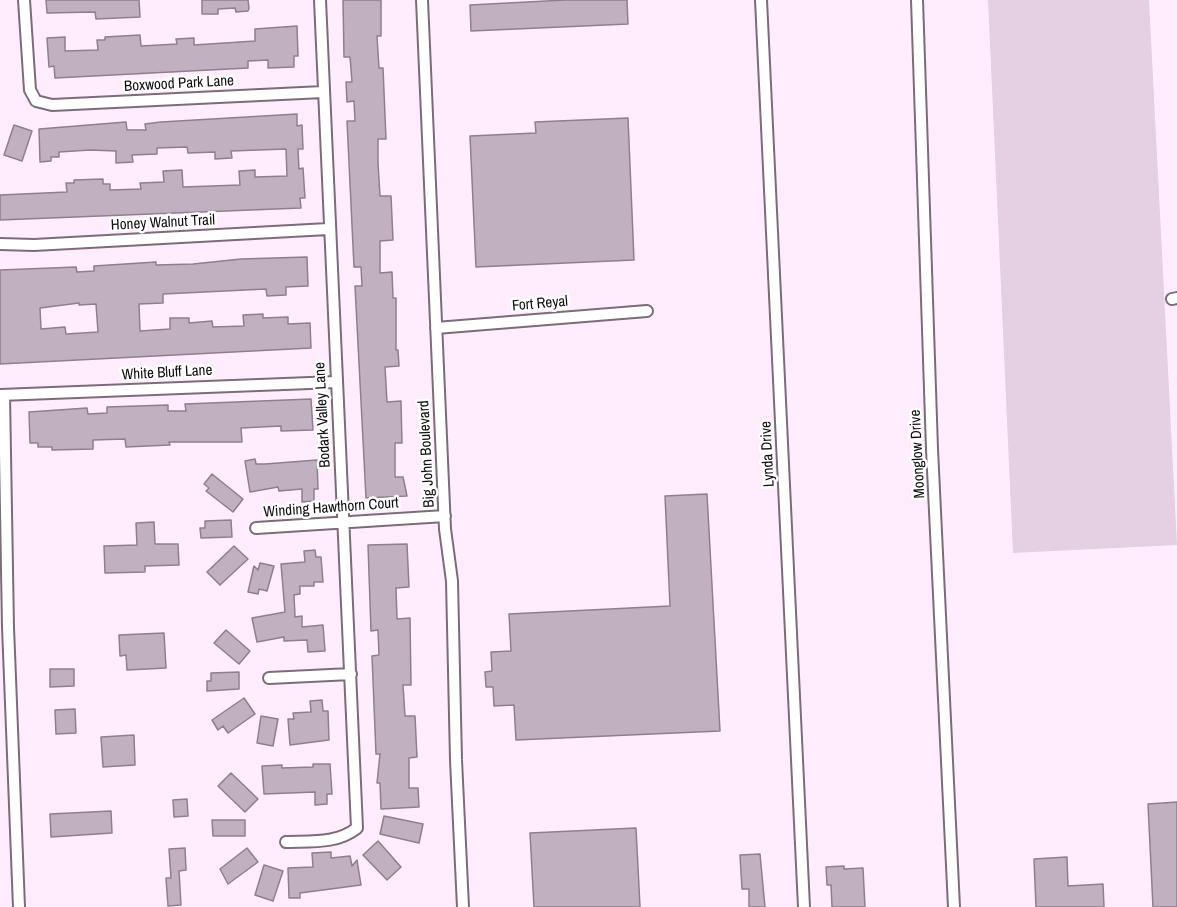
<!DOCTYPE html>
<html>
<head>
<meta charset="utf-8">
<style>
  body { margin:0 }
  canvas { display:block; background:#ffedfd }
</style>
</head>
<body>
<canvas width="1177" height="907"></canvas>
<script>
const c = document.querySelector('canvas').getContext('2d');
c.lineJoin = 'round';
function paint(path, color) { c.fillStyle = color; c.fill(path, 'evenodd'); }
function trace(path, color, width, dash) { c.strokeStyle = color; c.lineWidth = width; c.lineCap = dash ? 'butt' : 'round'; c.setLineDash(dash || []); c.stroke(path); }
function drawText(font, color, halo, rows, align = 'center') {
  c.font = font + ' "Archivo Narrow",sans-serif'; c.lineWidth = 5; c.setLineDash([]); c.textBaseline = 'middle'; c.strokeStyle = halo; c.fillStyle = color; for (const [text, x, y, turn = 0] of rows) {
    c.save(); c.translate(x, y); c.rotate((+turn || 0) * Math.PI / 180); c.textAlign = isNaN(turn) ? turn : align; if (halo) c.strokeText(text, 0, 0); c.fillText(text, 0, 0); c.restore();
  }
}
paint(new Path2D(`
  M988,0h161l28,545 -164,8z`), '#e5cfe3');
const building = new Path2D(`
  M46,0h93l1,17 -44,2 -1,-7 -48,1z
  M202,0h46l1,8 -1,3 -12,1 -1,-4 -17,1v5h-16z
  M343,0h38v36h-4l2,32h4l3,71h-8v24l2,33h11l2,44 -13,1v32l12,-1 1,26h3v52h2l1,16 -14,1 2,35 14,-1 1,42h-7v34h8l4,19 -41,2 -11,-212h7l-1,-19h-7l-7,-146h8l-1,-20 -7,1 -1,-20h6l-2,-25h-6z
  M565,0h62l1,24 -157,7 -1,-26z
  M297,26l1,30h-4v11l-26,1v-8l-20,1v7l-193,10 -1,-12 -5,1 -2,-29 18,-1v14l33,-1 -1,-10h8v-3l35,-2 1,11 36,-2 -1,-5 18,-1v7l61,-4v-12z
  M297,114v12l5,-1 1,24h-5l1,20 4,-1 2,30h-5l1,10 -301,12v-25l67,-3 -1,-9h8v-3l29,-1v5h7v6l31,-1 -1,-6 24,-1 -1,-11 19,-1 1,17 57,-2 -1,-14 16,-1v7l32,-1 -1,-27 -55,2 1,7 -17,1v-7l-27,1 -1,-6 -30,1v6l-25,1 1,7 -17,1v-12l-26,-1 -31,2v5h-8v4l-11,1 -1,-33 87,-7 1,8h19l-1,-6 16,-2z
  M628,118l6,142 -158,7 -6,-131 66,-3 -1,-11z
  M14,125l18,6 -10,30 -18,-6z
  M307,257l1,29 -22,1v8l-19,1 -1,-7 -103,5v9l-24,1 1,27 30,-2v-11h19v5l23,-2 1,6 31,-1 -1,-11 20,-1v4l25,-1v7l22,-1 1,25 -311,16v-94l76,-3 1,5 17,-1v-5l62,-4v3l37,-1 48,-5zM79,303v2l17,-1 2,28 -32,2 -1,-7 -24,2 -1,-21z
  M311,399l2,31 -32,1v-5l-40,2 1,14h-73l1,3 -44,2 -1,-8 -32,1v9l-41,1v-3h-14v-4h-8l-1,-31 58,-4 1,6 19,-1v-6l61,-2v6h18l-1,-7z
  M255,459l1,5h9l52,-4 1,29h-4v12l-12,1v-13l-23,2 -1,-4 -28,5 -5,-31z
  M212,474l31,25 -10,13 -27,-21 3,-3 -5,-4z
  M707,494l13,237 -204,9 -2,-35 -20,1 -1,-19h-7l-1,-15 7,-1 -1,-19 20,-1 -2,-37 161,-8 -5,-110z
  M231,520l1,17 -31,1 -1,-10h5v-7z
  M154,522l1,22h23l1,21 -34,1v6l-40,1 -1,-27 33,-1 -1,-22z
  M407,544l2,43 -13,1 1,31 13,-1 1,67h-8l2,31h10l2,41 -8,1v30h9l1,19 -38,2 -1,-26h-3l3,-29h-4l-4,-98 7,-1 -1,-25 -7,1 -3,-86z
  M234,546l14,13 -28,26 -13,-13z
  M315,550l1,7h5l2,25h-9v4h-14v8l-6,1 1,22 7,-1v11l21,-2 2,26 -17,1 -1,-12 -23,1v-4l-27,5 -5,-24 33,-6 -4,-48 24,-2 -1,-11z
  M260,563l14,3 -7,25 -8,-2 -1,5 -10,-2 6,-26 4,4z
  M226,630l24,21 -11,13 -25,-21z
  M164,633l2,35 -39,2 -1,-15 -6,1 -1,-21z
  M50,669h24v17l-24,1z
  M239,672v17l-32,2v-10h4v-8z
  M244,698l11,16 -27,19 -5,-7 -5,4 -6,-10z
  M322,700l1,11h5l1,29 -39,5 -2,-26h6l-1,-6 18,-1 -1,-11z
  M75,709l1,24 -20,1 -1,-24z
  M261,716l17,3 -5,27 -16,-3z
  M134,735l1,30 -32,2 -2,-30z
  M313,764h17l2,30h-5v10l-12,1v-13l-51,2 -2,-28 20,-1v3l31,-1z
  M231,773l27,26 -13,13 -27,-26z
  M187,799l1,17 -14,1 -1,-17z
  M1177,802v105h-24l-5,-103z
  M111,811l1,22 -61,4 -1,-23z
  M384,816l39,8 -4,19 -39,-9z
  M212,820h33v16h-32z
  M636,828l4,79h-106l-4,-74z
  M378,841l23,26 -14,13 -24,-25z
  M185,848l1,22 -7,1 2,34 -13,1 -2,-28h5l-2,-29z
  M247,848l11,14 -30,22 -8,-15z
  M331,852v6l19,-2 2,10 5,-6 4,25 -61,8v5h-11l-1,-30 25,-1 -1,-14z
  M760,854l5,53h-16v-18h-7l-2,-34z
  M1067,857l1,29 35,-2 1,23h-68l-2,-48z
  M264,865l19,6 -10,30 -18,-6z
  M844,866v3l19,-1 2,39h-33l-1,-22h-4l-1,-18z`);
paint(building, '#c1b1c0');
trace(building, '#8f7f8e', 1.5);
const street = new Path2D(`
  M24,0l6,90 6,11 16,4 271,-13
  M422,0l23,529 7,52 4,179 7,147
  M761,0l43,907
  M917,0l15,449 22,458
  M0,244l34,1 294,-16
  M1172,299l5,-1
  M436,328l211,-17
  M0,395l336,-13
  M4,395l4,232 11,280
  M256,528l189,-12
  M269,678l82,-4
  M286,842c25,-1 51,2 71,-14l-37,-828`);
trace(street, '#7c6c7a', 14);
trace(street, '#fff', 10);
drawText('15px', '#100b10', '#fff', [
  ["Boxwood Park Lane",179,84,-3],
  ["Honey Walnut Trail",163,223,-3],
  ["Fort Reyal",540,304,-5],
  ["White Bluff Lane",167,373,-3],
  ["Bodark Valley Lane",323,415,-93],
  ["Big John Boulevard",427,454,-93],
  ["Lynda Drive",768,454,-93],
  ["Moonglow Drive",918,454,-93],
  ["Winding Hawthorn Court",331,508,-4]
]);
</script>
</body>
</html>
